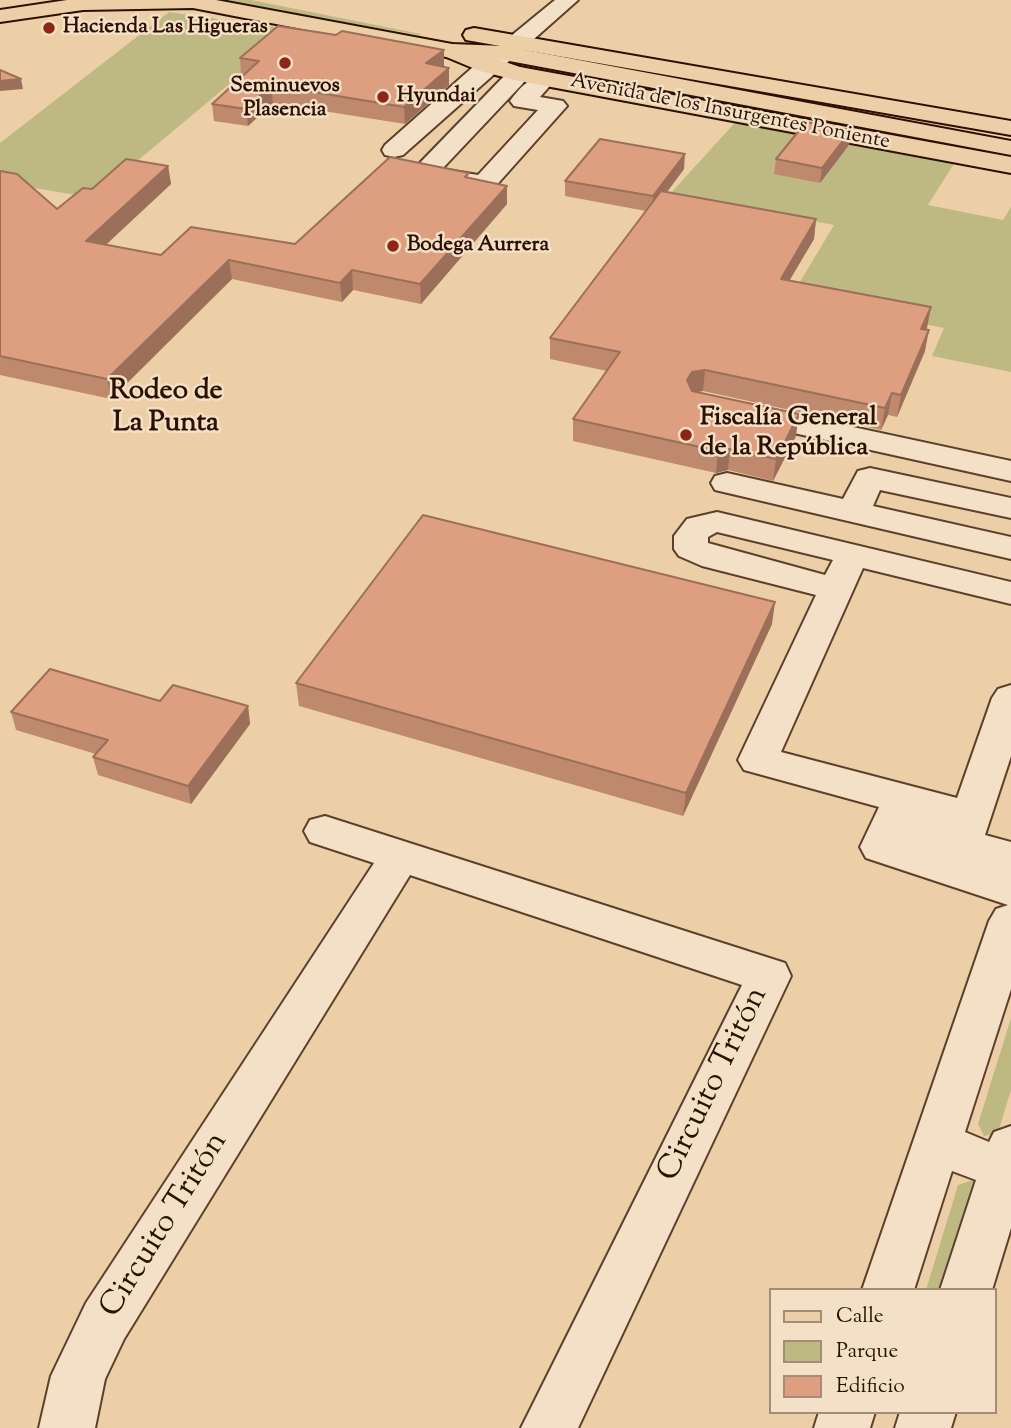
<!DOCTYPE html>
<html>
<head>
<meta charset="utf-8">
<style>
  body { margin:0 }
  #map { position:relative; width:1011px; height:1428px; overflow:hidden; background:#edcfa7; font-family:"Sorts Mill Goudy",serif }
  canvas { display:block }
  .legend { position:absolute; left:769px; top:1288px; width:228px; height:126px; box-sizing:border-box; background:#f3e0c6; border:2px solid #a38d78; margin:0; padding:9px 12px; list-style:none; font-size:21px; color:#2c1002 }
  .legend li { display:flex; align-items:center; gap:14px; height:35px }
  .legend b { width:35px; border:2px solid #a38d78 }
</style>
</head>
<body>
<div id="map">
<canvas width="1011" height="1428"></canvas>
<ul class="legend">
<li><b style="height:9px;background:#edcfa7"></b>Calle</li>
<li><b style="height:19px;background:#beb983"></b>Parque</li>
<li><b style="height:19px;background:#dd9f7f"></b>Edificio</li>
</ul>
</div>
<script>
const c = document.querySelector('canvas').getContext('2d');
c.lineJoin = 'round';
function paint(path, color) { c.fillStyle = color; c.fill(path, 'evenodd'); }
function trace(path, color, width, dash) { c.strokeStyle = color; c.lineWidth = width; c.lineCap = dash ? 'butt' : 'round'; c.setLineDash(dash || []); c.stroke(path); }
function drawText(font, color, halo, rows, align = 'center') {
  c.font = font + ' "Sorts Mill Goudy",serif'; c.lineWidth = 5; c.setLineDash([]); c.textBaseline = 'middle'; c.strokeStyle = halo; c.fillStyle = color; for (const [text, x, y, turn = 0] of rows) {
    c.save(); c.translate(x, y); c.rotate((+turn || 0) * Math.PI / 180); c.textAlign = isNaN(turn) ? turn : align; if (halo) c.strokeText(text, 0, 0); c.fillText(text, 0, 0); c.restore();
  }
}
paint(new Path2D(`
  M211,0h40l170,34 -1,1z
  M169,12l125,18 -201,168 -93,-16v-39z
  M740,117l70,13 9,53 35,-44 103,20 -29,46 75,15 8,-13v165l-79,-16 12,-28 -153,-31 43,-72 -164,-31z
  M1011,1018v72l-13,43 -14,3 -6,-12z
  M973,1180l5,14 -28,96h-24l32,-105z`), '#beb983');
const minor = new Path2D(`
  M555,0h23l-175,155 -9,2 -9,-2 -3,-5 3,-5 88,-78z
  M519,67l8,2 3,5 -3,5 -85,90 36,6 60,-65 -24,-4 -4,-5c10,-14 26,-31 43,-27l3,5 -16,18 23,4 4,5 -74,83 -9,3 -69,-14 -4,-5 4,-5 96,-99z
  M746,404l265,57v20l-276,-61 -5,-7 5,-7z
  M870,468l141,30v20l-131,-28 -7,16 138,31v22l-296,-69 -4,-7 4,-7 12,-3 116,26 15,-28z
  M717,512l294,70v22l-148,-36 -82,184 176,46 35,-100 6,-9 13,-4v71l-26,79 26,7v147l-46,143 24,10 5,-10 17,-6v102l-19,62h-52l36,-110 -24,-9 -38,119h-52l127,-369 7,-12 12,-4 -142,-47 -6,-11 19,-40 -135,-37 -6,-10 78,-165 -114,-29 -23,-10 -5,-7v-13l13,-17zM717,532l116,28 -8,15 -117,-32v-6z
  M325,816l460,147 6,13 -213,452h-57l221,-443 -332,-110 -286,464 -19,40 -10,49h-56l12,-52 35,-73 288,-440 -64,-21 -6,-11 6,-11z
  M819,1412h56l-5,16h-56z
  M900,1412h56l-5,16h-56z`);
const major = new Path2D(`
  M474,28l537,93v14l-545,-95 -3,-5 3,-5z
  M452,44l68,23 491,90v16l-492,-92 -39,-10 -36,-15 -3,-5 3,-5z`);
const highway = new Path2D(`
  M67,0h149l236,44 52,2 507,95v14l-507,-95 -52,-2 -259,-50 -110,2 -83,12v-12z`);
trace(minor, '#5c402b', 4);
trace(major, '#2c1002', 4);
trace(highway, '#2c1002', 4);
paint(minor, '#f3e0c6');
paint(major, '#edcfa7');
paint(highway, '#edcfa7');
paint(new Path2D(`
  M336,35l108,15v17l5,18 -44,39 -132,-21 -25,23 -34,-5 -2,-17 32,-29h-3l-1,-17z
  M851,130l-2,15 -29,38 -46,-9 2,-15z
  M168,166l3,18 -65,61 55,10 134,-11 174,-66 38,26 -86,100 -68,-14 -11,12 -110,-23 -121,120 -111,-24v-204l57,38 35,-20z
  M684,169l-17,23 149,27 -2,20 -24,41 137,48 -2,23 -28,66 -9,-2 -7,15 -178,-39 -5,1 98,44 -23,45 -45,-11 -12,3 -143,-32v-22l34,-48 -57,-12v-21l96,-127 -81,-15v-15z
  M772,624l-89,192 -384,-110 -3,-23z
  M160,701l88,5 2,18 -59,80 -93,-29 -5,-18 3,-3 -80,-24 -5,-18z`), '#be896d');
paint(new Path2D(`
  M444,50v17l-18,-4z
  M449,68v17l-44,39 -1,-17z
  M21,79l2,10 -23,2v-10z
  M271,85l2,18 -25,23 -2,-17z
  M851,130l-2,15 -29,38 2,-15z
  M685,154l-1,15 -32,43 1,-16z
  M168,166l3,18 -82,76 -3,-19z
  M507,186v18l-86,100 -1,-20z
  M816,219l-2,20 -36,60 3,-20z
  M229,260l3,19 -121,120 -4,-20z
  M352,270l1,20 -11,12 -2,-19z
  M931,307l-4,21 -10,22 4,-21z
  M929,330l-4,21 -28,66 4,-22z
  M705,370l-2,21 -12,2 -4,-13 5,-8z
  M892,393l-4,22 -7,15 4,-22z
  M799,414l-3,22 -23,45 3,-22z
  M730,449l-2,21 -12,3 2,-22z
  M775,602l-3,22 -89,192 3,-23z
  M248,706l2,18 -59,80 -3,-18z`), '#9b6f59');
const building = new Path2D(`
  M278,26l58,9 6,-4 102,19 -18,13 23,5 -45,39 -133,-22 -25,24 -34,-5 47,-43 -19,-3z
  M0,70l21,9 -21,2z
  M806,122l45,8 -29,38 -46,-9z
  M600,139l85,15 -32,42 -88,-15z
  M390,157l79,16 -4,4 42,9 -87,98 -68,-14 -12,13 -111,-23 -122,119 -107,-23v-185l17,3 40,35 26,-21 9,1 34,-30 42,7 -82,75 75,14 30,-28 104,17z
  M661,191l155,28 -35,60 150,28 -10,22 8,1 -28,65 -9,-2 -7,15 -180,-38 -13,2 -5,8 5,11 107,23 -23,45 -46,-10 -12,2 -145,-32 47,-67 -70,-14z
  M423,515l352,87 -89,191 -390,-110z
  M50,669l110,32 13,-16 75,21 -60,80 -95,-29 15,-17 -97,-28z`);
paint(building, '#dd9f7f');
trace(building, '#9b6f59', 2);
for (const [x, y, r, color] of [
  [49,28,7,"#8f2418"],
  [285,63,7,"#8f2418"],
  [383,97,7,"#8f2418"],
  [393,246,7,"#8f2418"],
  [686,435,7,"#8f2418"]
]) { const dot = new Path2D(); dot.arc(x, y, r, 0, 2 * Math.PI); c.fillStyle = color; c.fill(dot); trace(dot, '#f3e0c6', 2.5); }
drawText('bold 21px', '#2c1002', '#f3e0c6', [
  ["Hacienda Las Higueras",63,28],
  ["Seminuevos",285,87,"center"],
  ["Plasencia",285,111,"center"],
  ["Hyundai",397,97],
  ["Bodega Aurrera",407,246]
], 'left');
drawText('21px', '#2c1002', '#f3e0c6', [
  ["Avenida de los Insurgentes Poniente",730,113,11]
]);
drawText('bold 26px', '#2c1002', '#f3e0c6', [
  ["Fiscalía General",700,420],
  ["de la República",700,450]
], 'left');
drawText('bold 28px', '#2c1002', '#f3e0c6', [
  ["Rodeo de",166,393],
  ["La Punta",166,425]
]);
drawText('32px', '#2c1002', '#f3e0c6', [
  ["Circuito Tritón",715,1085,-64],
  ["Circuito Tritón",166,1226,-58]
]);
</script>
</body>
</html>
